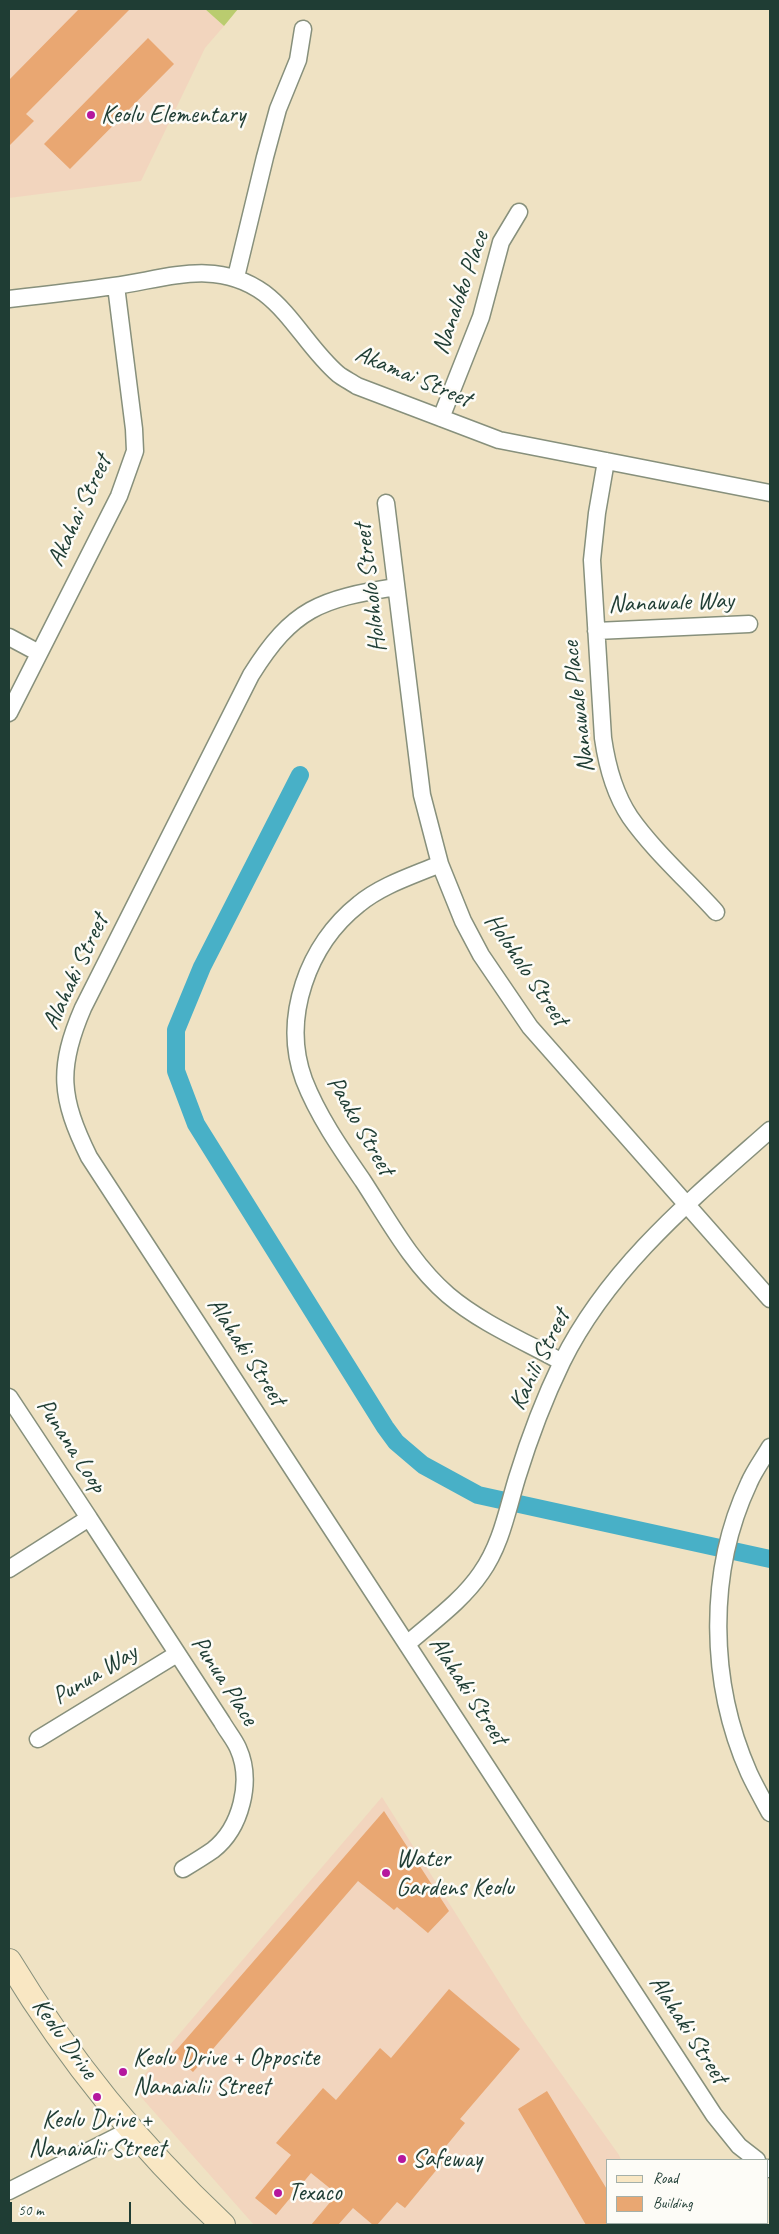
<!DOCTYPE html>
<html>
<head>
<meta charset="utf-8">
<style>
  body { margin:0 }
  #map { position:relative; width:779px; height:2234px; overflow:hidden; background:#efe2c3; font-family:Caveat,sans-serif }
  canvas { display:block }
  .frame { position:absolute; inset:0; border:10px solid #1f3d34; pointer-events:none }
  .legend { position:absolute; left:606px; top:2159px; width:162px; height:65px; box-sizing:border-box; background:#fdfcf7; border:1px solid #a4b0a9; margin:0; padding:6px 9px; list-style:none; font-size:15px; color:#1f3d34 }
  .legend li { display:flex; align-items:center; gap:10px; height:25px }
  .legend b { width:25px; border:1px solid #a4b0a9 }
  .scale { position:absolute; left:10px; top:2202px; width:121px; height:22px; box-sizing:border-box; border:2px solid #1f3d34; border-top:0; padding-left:6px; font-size:15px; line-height:18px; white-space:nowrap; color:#1f3d34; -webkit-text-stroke:4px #fdfcf7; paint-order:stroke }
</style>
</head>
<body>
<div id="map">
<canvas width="779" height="2234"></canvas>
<div class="frame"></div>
<ul class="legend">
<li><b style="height:6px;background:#f9e7c3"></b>Road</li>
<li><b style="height:14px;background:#e9a772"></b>Building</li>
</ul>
<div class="scale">50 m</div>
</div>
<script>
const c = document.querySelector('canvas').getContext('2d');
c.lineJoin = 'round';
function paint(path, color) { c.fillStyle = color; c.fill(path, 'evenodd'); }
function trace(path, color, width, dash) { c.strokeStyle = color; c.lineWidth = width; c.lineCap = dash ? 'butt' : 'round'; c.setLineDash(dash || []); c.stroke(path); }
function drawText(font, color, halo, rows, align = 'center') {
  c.font = font + ' Caveat,sans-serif'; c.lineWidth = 5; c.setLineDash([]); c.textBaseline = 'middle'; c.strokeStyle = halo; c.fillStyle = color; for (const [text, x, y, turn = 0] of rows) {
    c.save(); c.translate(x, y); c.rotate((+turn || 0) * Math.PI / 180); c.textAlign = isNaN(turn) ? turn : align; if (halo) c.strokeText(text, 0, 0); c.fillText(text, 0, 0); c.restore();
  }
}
paint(new Path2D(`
  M9,9h196l19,17 -19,22 -64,133 -132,17z
  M382,1797l141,223 96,135 2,5h-13v63h40l1,2h-395l-121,-137z`), '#f2d5be');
paint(new Path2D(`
  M205,9h33l-14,17z`), '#bacc6f');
trace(new Path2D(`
  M300,775l-98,192 -26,63v41l20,53 189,303 11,15 27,23 55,30 292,64`), '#48b0c7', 18);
paint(new Path2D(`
  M79,9h51l-104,105 8,7 -25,25v-66z
  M148,38l26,26 -104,105 -26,-25z
  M384,1811l65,100 -21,22 -31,-26 -3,3 -36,-29 -165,191 -20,-18z
  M449,1989l71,60 -60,70 5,4 -23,28 6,5 -43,52 -8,-6 -20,23h-4l-20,-17 -15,17h-27l26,-31 -26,-21 -35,42 -21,-17 36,-43 -15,-12 47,-55 13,12 44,-52 11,10z
  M547,2091l61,100v34h-22l-68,-116z`), '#e9a772');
const street = new Path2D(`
  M236,277l29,-120 13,-48 20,-49 5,-31
  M9,299c35,-4 70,-8 105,-13 52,-7 102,-28 150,7 29,22 46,57 74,81 5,4 13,8 19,12l142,54 271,53
  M441,418l40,-101 20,-75 18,-30
  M606,461l-9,52 -5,47 11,178c4,28 11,55 27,79 23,33 59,65 86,95
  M386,503l36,292 18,69 23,57 18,34 49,72 240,272
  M396,587c-76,12 -103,21 -145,88l-168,333c-26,60 -23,90 6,149l625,958 25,31 18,14
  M596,631l153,-7
  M9,637l30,16
  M9,713l110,-217 16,-45 -1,-22 -18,-143
  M440,864c-28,12 -58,21 -81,40 -51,40 -78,114 -55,176 14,36 37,69 59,101 26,40 49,83 85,114 33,28 76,46 114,67
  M9,1397l80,121 -80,51
  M770,1447c-7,12 -16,24 -21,36 -42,89 -40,200 0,290 6,13 14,27 21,40
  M89,1518l133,204c5,9 12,17 16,26 15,33 3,80 -25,102 -10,7 -20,13 -30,19
  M407,1644c25,-22 55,-43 74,-71 20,-28 26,-62 36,-95 12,-39 27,-79 45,-116 47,-95 130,-163 208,-232
  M38,1739l139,-85
  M768,2168l2,1
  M9,2191l123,-62`);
const secondary = new Path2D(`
  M9,1961c58,96 132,187 214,264`);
trace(street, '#87907c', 19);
trace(secondary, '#87907c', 26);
trace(street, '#fff', 16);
trace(secondary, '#f9e7c3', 24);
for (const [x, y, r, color] of [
  [91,115,5,"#b5179e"],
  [386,1873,5,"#b5179e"],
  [123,2072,5,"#b5179e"],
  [97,2097,5,"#b5179e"],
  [402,2159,5,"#b5179e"],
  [278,2193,5,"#b5179e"]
]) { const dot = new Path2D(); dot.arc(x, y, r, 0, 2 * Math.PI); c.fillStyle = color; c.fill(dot); trace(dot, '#fdfcf7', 2); }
drawText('25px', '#1f3d34', '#fdfcf7', [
  ["Keolu Elementary",101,115],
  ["Water",396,1859],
  ["Gardens Keolu",396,1888],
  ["Keolu Drive + Opposite",133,2058],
  ["Nanaialii Street",133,2087],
  ["Keolu Drive +",97,2120,"center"],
  ["Nanaialii Street",97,2149,"center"],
  ["Safeway",412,2159],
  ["Texaco",288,2193]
], 'left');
drawText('25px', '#1f3d34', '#fdfcf7', [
  ["Nanaloko Place",461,293,-71],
  ["Akamai Street",413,377,23],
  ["Akahai Street",80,511,-65],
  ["Holoholo Street",371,588,-97],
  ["Nanawale Way",671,603,-2],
  ["Nanawale Place",579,707,-97],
  ["Holoholo Street",526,970,56],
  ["Alahaki Street",76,972,-65],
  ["Paako Street",360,1126,60],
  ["Alahaki Street",246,1352,57],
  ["Kahili Street",540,1360,-64],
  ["Punana Loop",71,1446,57],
  ["Punua Way",95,1675,-31],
  ["Punua Place",224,1681,57],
  ["Alahaki Street",468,1691,57],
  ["Alahaki Street",688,2030,57],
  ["Keolu Drive",64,2039,54]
]);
</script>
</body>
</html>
